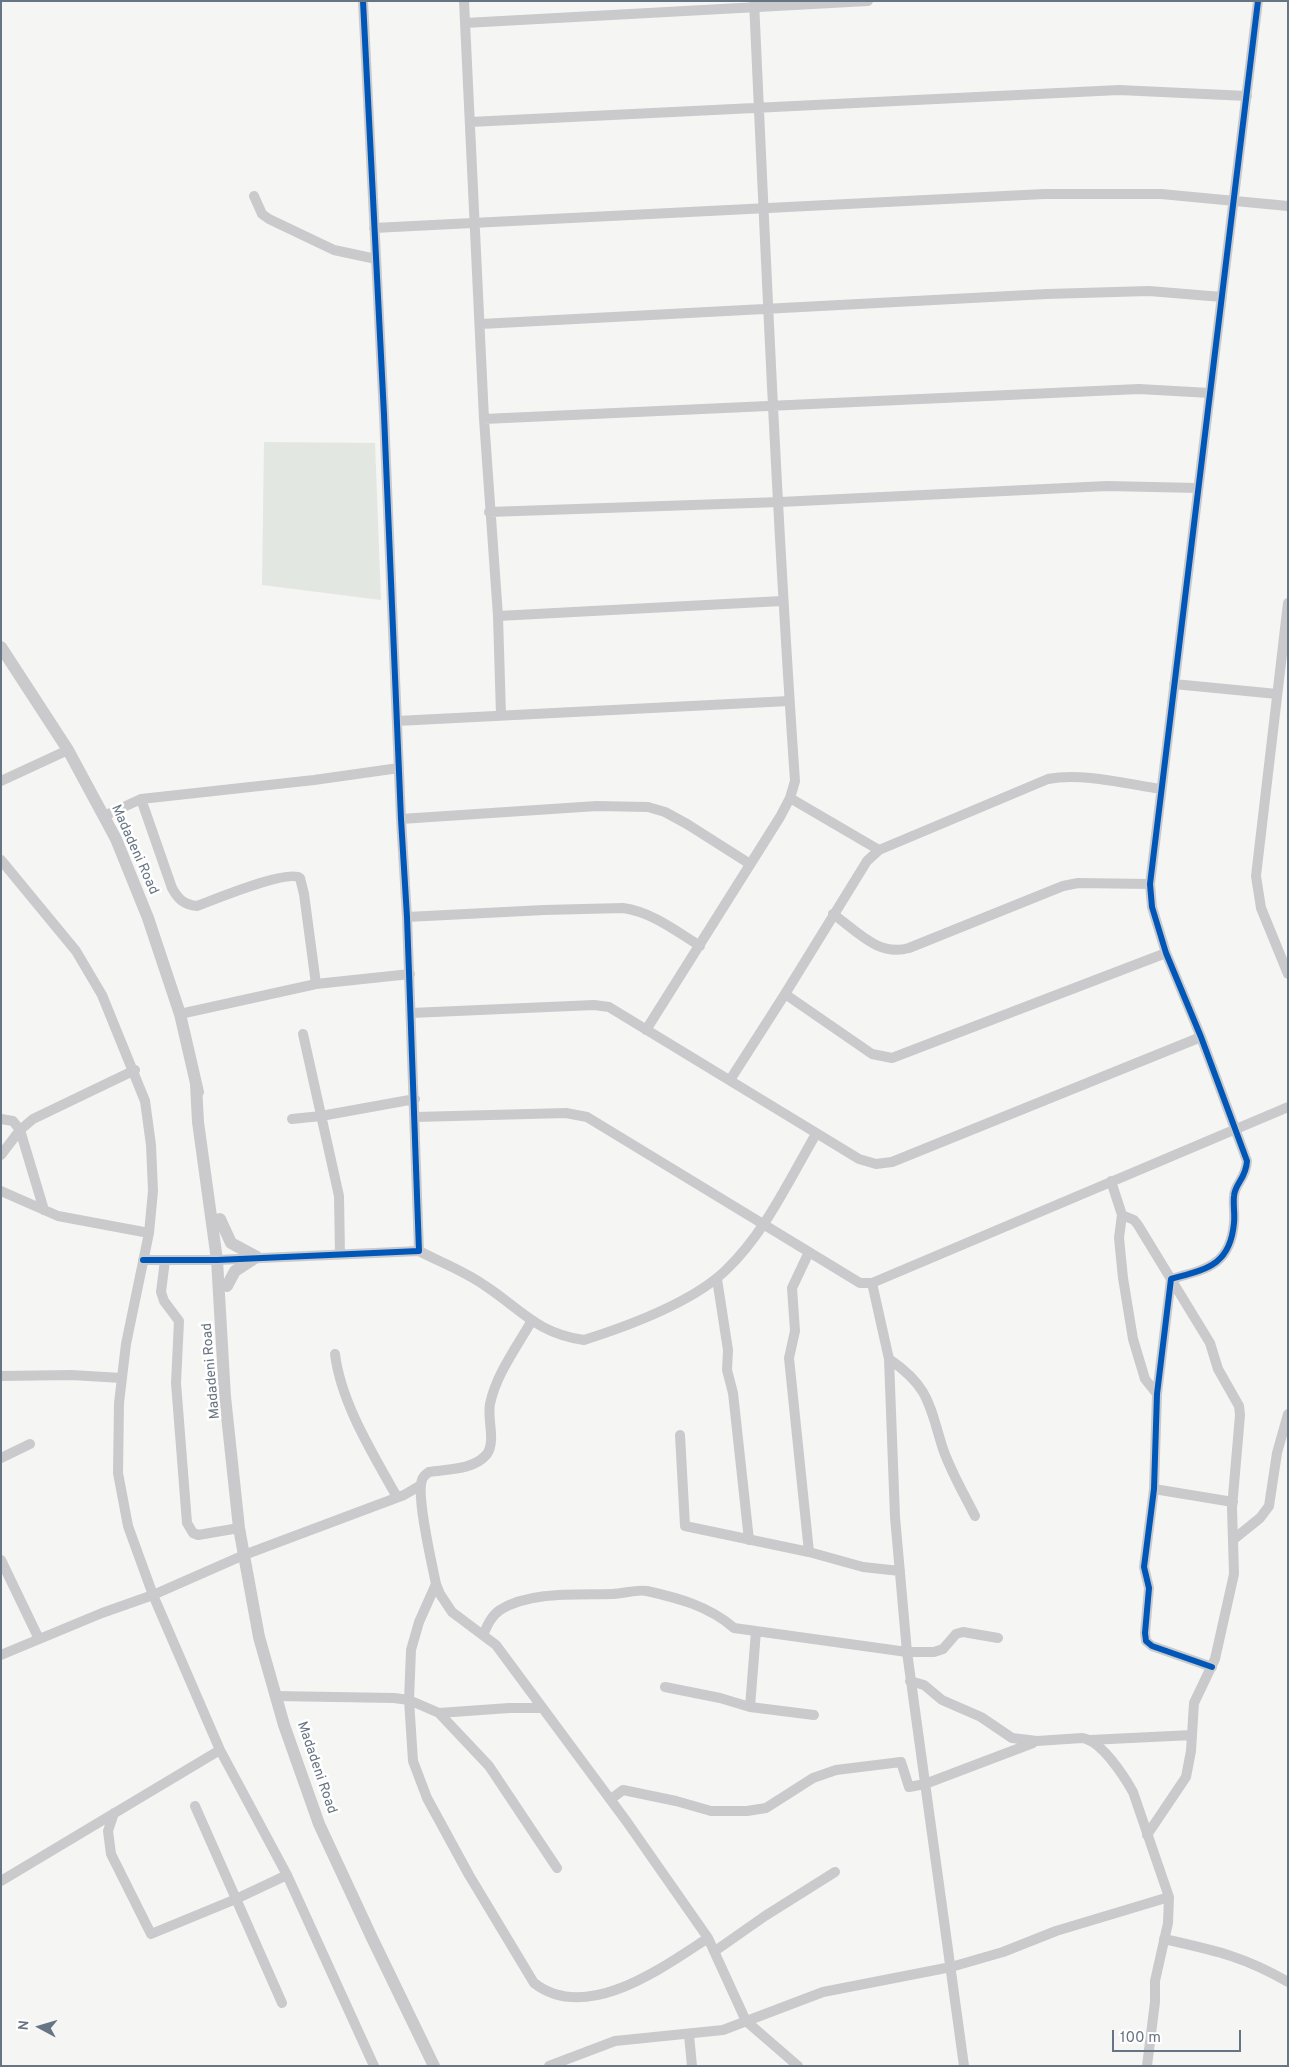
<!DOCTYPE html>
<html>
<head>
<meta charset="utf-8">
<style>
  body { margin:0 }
  #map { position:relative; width:1289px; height:2067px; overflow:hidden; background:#f5f5f4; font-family:Overpass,sans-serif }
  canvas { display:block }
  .frame { position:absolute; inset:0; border:2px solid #677483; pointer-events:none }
  .north { position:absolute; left:15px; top:2002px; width:50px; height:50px; -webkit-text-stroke:4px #fff; paint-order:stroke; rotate:276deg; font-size:14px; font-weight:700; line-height:20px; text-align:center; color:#677483 }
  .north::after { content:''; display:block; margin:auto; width:18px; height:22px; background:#677483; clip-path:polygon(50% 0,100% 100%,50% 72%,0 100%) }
  .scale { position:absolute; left:1112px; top:2030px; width:129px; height:22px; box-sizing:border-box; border:2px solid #677483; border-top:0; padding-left:6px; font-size:15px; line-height:18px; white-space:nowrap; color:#677483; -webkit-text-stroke:4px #fff; paint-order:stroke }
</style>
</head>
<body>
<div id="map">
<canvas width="1289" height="2067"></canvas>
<div class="frame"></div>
<div class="north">N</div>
<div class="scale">100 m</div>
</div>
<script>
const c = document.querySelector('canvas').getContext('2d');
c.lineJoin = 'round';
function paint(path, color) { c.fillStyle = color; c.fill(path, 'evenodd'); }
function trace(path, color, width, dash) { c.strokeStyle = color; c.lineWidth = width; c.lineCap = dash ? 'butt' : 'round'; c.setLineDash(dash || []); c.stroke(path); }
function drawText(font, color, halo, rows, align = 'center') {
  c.font = font + ' Overpass,sans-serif'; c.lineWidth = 5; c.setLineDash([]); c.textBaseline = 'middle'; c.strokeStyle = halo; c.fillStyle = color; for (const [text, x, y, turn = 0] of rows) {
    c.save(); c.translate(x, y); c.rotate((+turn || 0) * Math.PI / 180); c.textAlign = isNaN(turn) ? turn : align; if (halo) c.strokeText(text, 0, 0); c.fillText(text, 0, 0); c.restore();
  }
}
paint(new Path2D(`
  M264,442l111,1 6,157 -119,-15z`), '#e3e7e2');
trace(new Path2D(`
  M464,1l20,418 14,197 3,99
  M465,23l403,-22
  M470,122l649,-32 128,6
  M254,196l8,18 7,5 65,31 42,9
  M374,228l670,-34h117l127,12
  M481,324l566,-30 102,-3 73,6
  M484,419l655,-30 71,4
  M489,512l291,-10 327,-16 91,2
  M1288,603l-32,273 5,32 27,66
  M498,616l284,-15
  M1174,684l103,10
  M397,721l392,-20
  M1,781l67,-31
  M790,798l89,52
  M141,799l31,89c6,11 12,17 25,18 17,-6 90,-37 103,-28l4,16 12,90
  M104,816l37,-17 173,-19 85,-12
  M401,819l196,-13 51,1 17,5 22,12 63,40
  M1,860l75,91 26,44 43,106 6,44 2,46 -4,42 -23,111 -7,59 -1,70 10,53 25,69 67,155 67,125 87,191
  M833,914c24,17 45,43 76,34l154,-62 15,-3 72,1
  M407,917l137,-7 79,-2c29,4 53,23 77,38
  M785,994l87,60 20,4 274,-105
  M411,1013l183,-8 15,2 250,152 17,5 16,-2 309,-125
  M180,1014l136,-30 94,-10
  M646,1030l134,-213 10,-19 5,-17c-18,-260 -29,-520 -41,-780
  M303,1034l36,162 1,58
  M730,1080l55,-86 82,-133 12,-11 169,-71c33,-7 79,5 113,10
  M416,1117l150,-4 21,4 273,166h12l416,-176
  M1,1119l12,2 7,9 24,80
  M292,1119l29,-3 94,-17
  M1,1155l19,-25 13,-11 102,-49
  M1111,1181l11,34 -3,23 4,40 10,61 12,40 12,15
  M1,1191l57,25 91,17
  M1122,1215l12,5 4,5 72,118 8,26 21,37 1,9 -8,93 2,66 -19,85 -21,44 -3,48 -5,26 -39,58
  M419,1251c21,11 45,20 65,34 37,24 52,48 100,55 44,-14 109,-38 142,-70 39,-37 63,-90 90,-136
  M143,1260h74l202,-9 -12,-334 -6,-98 -17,-404 -21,-414
  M165,1260l-4,32 3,9 15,20 -3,62 11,140 6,10 5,2 41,-7
  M717,1279l11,71 -1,20 6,23 16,147
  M872,1283l17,76 6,158 12,135h27l9,-3 13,-15 7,-2 35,6
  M531,1322c-15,26 -35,53 -41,82 -3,15 6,37 -3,50 -13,16 -39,15 -58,18 -3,2 -6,4 -7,8 -6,16 10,84 14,104l4,10 12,18 44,33 131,177 81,116 38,83 52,45
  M335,1354c6,49 38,100 62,143
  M889,1359c41,28 40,46 54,90 8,23 21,45 32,67
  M1,1376l70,-1 51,3
  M680,1435l5,91 124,26 54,15 37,4
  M1,1458l29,-14
  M1154,1489l79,13
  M1234,1539l26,-21 9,-12 8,-53 11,-39
  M809,1552l-20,-194 6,-27 -3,-43 17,-36
  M1,1560l38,79
  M436,1584l-17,38 -8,28 -2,50 4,61 14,37 42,77 65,108c53,41 129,-16 174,-45
  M483,1635c4,-9 8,-19 17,-25 30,-19 78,-15 112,-16 11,0 24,-5 35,-3 31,7 62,15 87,37l173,24 57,414
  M1,1655l101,-42 51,-18 91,-40 160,-60 17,-10
  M1212,1667l-60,-21 -6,-5 -1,-8 4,-45 -5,-21 10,-78 3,-95 14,-115c35,-10 59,-13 63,-56 1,-9 -1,-18 0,-27 1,-13 12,-17 13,-35l-46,-124 -35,-84 -14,-46 -2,-23 108,-883
  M910,1681l14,4 18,15 39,17 31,21 25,3 45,-3c19,2 42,38 51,54l36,105 -1,26 -13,58v21l-8,64
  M665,1687l55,11 30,9 64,8
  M275,1696l119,2 15,2 30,13 70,-5h33
  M750,1707l6,-76
  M439,1713l50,53 68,102
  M1090,1740l102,-5
  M611,1799l12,-9 53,11 35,10h36l19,-3 47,-30 23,-8 65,-8 8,25 16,-3 108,-41
  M195,1806l87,197
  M114,1813l-6,18 3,23 40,80 85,-35 51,-24
  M1,1881l219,-131
  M1164,1939c49,11 80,17 124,43
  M715,1951l50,-35 70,-44
  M689,2035l3,31
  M549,2066l66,-25 108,-11 100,-38 128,-25 52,-15 53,-21 113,-34`), '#cacacc', 10);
trace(new Path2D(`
  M1,647l67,103 48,89 32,79 32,96 18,78
  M196,1084l2,38 19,138 8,137 14,131 20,109 25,88 35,99 53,114 62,128
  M220,1219l11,24 26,14
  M227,1286l8,-15 20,-13`), '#cacacc', 12);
trace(new Path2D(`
  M143,1260h74l202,-9 -12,-334 -6,-98 -17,-404 -21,-414
  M1212,1667l-60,-21 -6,-5 -1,-8 4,-45 -5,-21 10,-78 3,-95 14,-115c35,-10 59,-13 63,-56 1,-9 -1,-18 0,-27 1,-13 12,-17 13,-35l-46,-124 -35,-84 -14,-46 -2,-23 108,-883`), '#0057b8', 6);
drawText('14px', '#677483', '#fff', [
  ["Madadeni Road",134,850,66],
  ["Madadeni Road",212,1371,-95],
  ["Madadeni Road",316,1768,71]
]);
</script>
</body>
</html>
